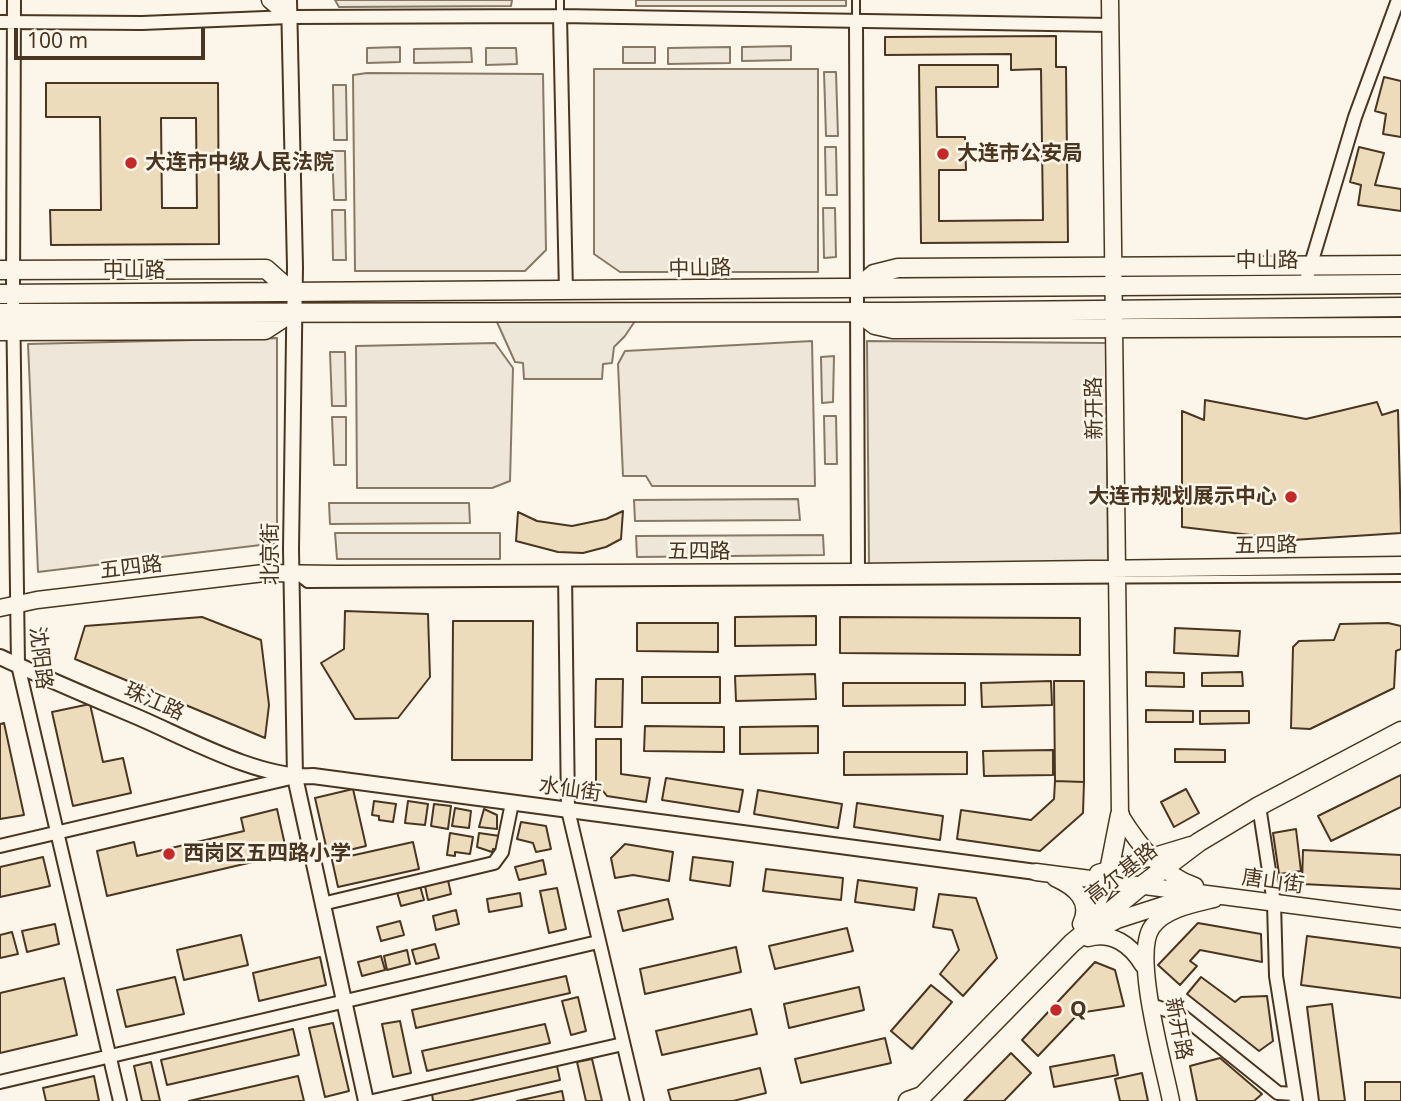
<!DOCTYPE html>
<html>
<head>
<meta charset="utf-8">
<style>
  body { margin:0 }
  #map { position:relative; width:1401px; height:1101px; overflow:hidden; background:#fbf6e9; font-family:"Noto Sans",sans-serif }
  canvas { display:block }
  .scale { position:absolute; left:14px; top:28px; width:191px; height:32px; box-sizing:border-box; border:4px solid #4a3520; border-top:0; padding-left:9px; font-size:21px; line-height:24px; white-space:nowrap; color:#4a3520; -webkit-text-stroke:5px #fbf6e9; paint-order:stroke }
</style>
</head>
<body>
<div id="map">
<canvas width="1401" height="1101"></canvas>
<div class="scale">100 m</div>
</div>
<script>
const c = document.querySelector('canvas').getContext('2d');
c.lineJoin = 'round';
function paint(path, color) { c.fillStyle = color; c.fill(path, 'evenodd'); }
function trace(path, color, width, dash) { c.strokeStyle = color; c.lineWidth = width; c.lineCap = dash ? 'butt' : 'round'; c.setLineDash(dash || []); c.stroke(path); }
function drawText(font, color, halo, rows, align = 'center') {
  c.font = font + ' "Noto Sans","Noto Sans SC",sans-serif'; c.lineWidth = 5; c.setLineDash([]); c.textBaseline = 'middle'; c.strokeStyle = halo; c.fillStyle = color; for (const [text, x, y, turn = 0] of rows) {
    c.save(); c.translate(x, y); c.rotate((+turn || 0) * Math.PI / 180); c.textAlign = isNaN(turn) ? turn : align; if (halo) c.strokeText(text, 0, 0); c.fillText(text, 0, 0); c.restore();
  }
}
const green = new Path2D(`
  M335,0h177l-1,6 -172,1z
  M636,0h210v6h-210z
  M791,46v14l-49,1v-14z
  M400,47v15l-33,1v-15z
  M623,47h32v16h-32z
  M730,47v16l-62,1v-16z
  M471,48l1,14 -58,1v-14z
  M486,48h30l1,16 -31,1z
  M594,69h224v203h-198l-26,-18z
  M824,72h12l2,64h-12z
  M367,73l176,1 3,176 -21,21h-170l-2,-196z
  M333,85h13l1,55h-13z
  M825,147h11l1,48h-11z
  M332,151h13l1,49h-12z
  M823,208h12l1,49 -12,1z
  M332,210h13l1,50h-13z
  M277,338v205l-239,29 -10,-228z
  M812,341l3,145h-163l-6,-10h-23l-5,-112 7,-13z
  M867,341l239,2 2,221h-239z
  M495,343l18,25 -3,113 -18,7h-135l-1,-142z
  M330,352h15l1,54h-14z
  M834,356l-1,46 -11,1 -1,-46z
  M824,416h12l1,48h-12z
  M332,417h14v48h-12z
  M798,499l2,21 -165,1 -1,-21z
  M329,503h140l1,20 -140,1z
  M335,533h165v26h-163z
  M823,535l1,20 -187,2 -1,-21z`);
paint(green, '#ede6d9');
trace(green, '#887966', 2);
const parking = new Path2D(`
  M492,311l149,1 -16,24 -11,11 -2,16 -9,1 -1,15h-78l-1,-16 -8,-1z`);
paint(parking, '#ede7d9');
trace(parking, '#887966', 2);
const building = new Path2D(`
  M1056,36v31h10l2,175 -147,1 -2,-178h79v22h-62l1,50h28l1,33h-27v51l104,-1 -2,-151 -30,1v-16l-126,1v-18z
  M1384,77l17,4v56l-18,-3 3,-20 -11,-3z
  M46,83h172l1,161 -168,1 -1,-35h51l-1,-93h-54zM161,118h35l1,90h-35z
  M1359,147l25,6 -9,32 26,4v22l-43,-6 3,-20 -11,-3z
  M1205,400l101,19 71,-17 5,13 16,-5 3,123 -108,7 -111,-13v-116l22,9z
  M623,511l-2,28 -15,8 -23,6 -25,-1 -42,-11 2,-29 19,9 35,5 34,-7z
  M345,611l83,3 2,63 -32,41 -43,1 -34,-56 23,-14z
  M816,616v29l-81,1v-29z
  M202,617l59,23 8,65 -4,33 -190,-79 10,-33z
  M840,617l240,1v37l-240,-2z
  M453,621h80l-1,139h-80z
  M637,623h81v29l-81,-1z
  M1388,623l13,3v23l-5,2 -2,37 -84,41 -19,-1 2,-81 6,-6 35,-1 6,-16z
  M1175,628l65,3 -2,25 -64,-3z
  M1146,672l38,1v14l-38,-1z
  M1242,672l1,14h-41v-13z
  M815,674l1,25 -80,2 -1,-25z
  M642,677h78v26h-78z
  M596,679h27l-1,48h-27z
  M1051,681l1,24 -70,2 -1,-24z
  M1054,681h30v101l-29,-1z
  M843,683h122v22l-122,1z
  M90,704l13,58 20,-4 8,35 -58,13 -21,-94z
  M1146,710l47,1v11h-47z
  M1200,711h49v12l-49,1z
  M4,723l20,92 -24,4v-95z
  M645,726l79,1v25l-80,-1z
  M818,726v27l-78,1v-27z
  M596,739h25v35l29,4 -4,24 -39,-6 -11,-14z
  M1175,749l50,1v12h-50z
  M1053,750v25l-69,1 -1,-25z
  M844,752h123v22l-123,1z
  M1401,775v32l-70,34 -13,-25z
  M666,778l77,12 -4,22 -77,-12z
  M1055,781l29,1 -1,31 -43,38 -83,-12 4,-29 70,10 23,-21z
  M353,789l13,57 -38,9 -13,-57z
  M1186,789l13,24 -25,14 -13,-25z
  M758,790l84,14 -4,24 -84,-14z
  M374,801l22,3 -3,18 -14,-2v-4l-7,-1z
  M408,801l20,3 -3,21 -20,-2z
  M857,803l86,13 -3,24 -86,-13z
  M434,804l17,2 -3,23 -17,-3z
  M455,808l16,3 -2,17 -17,-2z
  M277,809l10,45 -180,42 -10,-45 37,-9 3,14 107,-25 -3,-13z
  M484,809l13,6v14l-18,-2z
  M521,822l25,4 5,23 -15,3 -3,-9 -16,-4z
  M1296,829l5,42 -22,3 -6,-41z
  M450,833l23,4 -3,17 -15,-2v4l-8,-1z
  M479,833l21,3 -2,13h-5l-1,3 -15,-5z
  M413,842l6,27 -81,18 -6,-27z
  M625,844l48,8 -4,29 -36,-6 -18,3 -4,-20z
  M1303,850l98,5v34l-99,-5z
  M43,857l7,29 -50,11v-30z
  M693,857l40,5 -3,24 -40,-6z
  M543,860l3,14 -27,6 -4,-13z
  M766,869l77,9 -2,22 -78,-9z
  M448,880l3,14 -23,6 -3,-14z
  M858,880l59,8 -3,22 -59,-8z
  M420,886l4,14 -23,6 -4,-14z
  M557,888l9,41 -17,4 -9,-42z
  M520,893l2,13 -33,6 -2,-13z
  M939,894l37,4 21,60 -34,38 -23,-22 19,-24 -7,-20 -19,-3z
  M668,899l5,20 -50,12 -5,-20z
  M456,910l3,14 -23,6 -3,-14z
  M400,921l4,14 -23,6 -4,-14z
  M1198,923l63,11 1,28 -62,-12 -10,11 7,5 -17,19 -22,-20z
  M55,924l4,20 -32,8 -5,-21z
  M847,928l6,23 -78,18 -6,-23z
  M12,932l6,22 -18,4v-23z
  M241,935l7,30 -64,15 -7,-30z
  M1307,936l94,12v50l-100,-13z
  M435,944l4,14 -23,6 -4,-14z
  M736,947l5,25 -96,22 -5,-25z
  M407,950l3,14 -23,6 -3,-14z
  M381,956l4,14 -23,6 -4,-14z
  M320,957l6,28 -67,16 -6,-28z
  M1095,962l20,8 9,36 -45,7 -41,43 -16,-16z
  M566,976l4,17 -154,35 -4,-18z
  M175,977l9,37 -58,13 -9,-37z
  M1201,977l34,25 6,-5 26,-1 6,45 -14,10 -72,-57z
  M64,978l13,57 -77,18v-60z
  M931,985l21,17 -40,47 -21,-18z
  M859,987l5,23 -75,18 -5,-24z
  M578,997l8,34 -15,4 -9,-34z
  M1332,1004l13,97h-26l-12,-94z
  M751,1009l6,25 -95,21 -6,-24z
  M400,1021l11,52 -18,4 -11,-53z
  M333,1023l16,68 -24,6 -16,-69z
  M545,1024l5,19 -123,28 -5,-20z
  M293,1029l6,26 -132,30 -6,-25z
  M885,1038l6,25 -90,20 -6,-24z
  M1011,1053l20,20 -27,28h-40z
  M1114,1055l4,20 -64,12 -4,-20z
  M1220,1058l42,36 -8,7h-57l-7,-35z
  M592,1059l10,42h-16l-9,-39z
  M151,1062l9,39h-18l-8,-35z
  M557,1066l3,14 -92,21h-35l-1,-7z
  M760,1068l6,25 -33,8h-62l-3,-11z
  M1142,1073l6,28h-28l-5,-22z
  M94,1076l5,25h-53l-3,-13z
  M298,1076l6,25h-115z
  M1365,1082h36v19h-36z
  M562,1091l2,10h-47z`);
paint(building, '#ecdcbc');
trace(building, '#4a3520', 2);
const service = new Path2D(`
  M560,0v16
  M856,0v21
  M298,577l9,7 1094,-6`);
const minor = new Path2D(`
  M14,0l-1,294 5,371 102,436
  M560,16l6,276
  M0,22l142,1 148,-6 270,-1 550,9
  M856,23l2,549
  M1305,284l50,-167 43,-117
  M565,573l3,237 69,291
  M1259,806l15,97 2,73 20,125
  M0,846l295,-69
  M322,904l172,-41 8,-11 10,-49
  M1151,1005l30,10 97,78 17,1
  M0,1082l598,-140
  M373,1101l250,-57`);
const tertiary = new Path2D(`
  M289,0l6,267 -4,282 4,228 71,324
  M0,657c47,22 95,42 142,62 48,21 119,60 171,57l723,96`);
const secondary = new Path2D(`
  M270,0l20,17
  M1110,0l10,815
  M0,608l37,-8 227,-27 72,1 522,-2 543,-7
  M1120,815c19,30 40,59 75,71
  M1036,872l365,47
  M1098,873l93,-28
  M1055,878c20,9 37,23 26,46
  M1089,934l28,-14 62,-20
  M1088,938c24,-7 43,7 55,27
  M1171,1101c-7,-36 -39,-146 -19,-174 13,-18 41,-23 62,-28`);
const primary = new Path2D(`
  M0,270l266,-1 28,25
  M859,287l15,-13 24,-6 503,-3
  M0,294l1401,-10
  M858,312l17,13 18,4 508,-2
  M0,313l896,-1 505,-5
  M0,331l265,-1 29,-19
  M1084,926l23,-45 13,-66
  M908,1101l14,-5 150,-153 69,-57 58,-44 60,-36 142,-75`);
trace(service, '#4a3520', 10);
trace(minor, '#4a3520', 16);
trace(tertiary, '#4a3520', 18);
trace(secondary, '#4a3520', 19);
trace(primary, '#4a3520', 21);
trace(service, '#fbf6e9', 6);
trace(minor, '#fbf6e9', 12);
trace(tertiary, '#fbf6e9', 14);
trace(secondary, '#fbf6e9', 16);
trace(primary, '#fbf6e9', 18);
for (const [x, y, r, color] of [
  [943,154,7,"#c62828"],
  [131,163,7,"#c62828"],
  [1291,497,7,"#c62828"],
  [169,854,7,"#c62828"],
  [1056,1010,7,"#c62828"]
]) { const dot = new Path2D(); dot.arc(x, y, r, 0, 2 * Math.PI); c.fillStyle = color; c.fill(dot); trace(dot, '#fbf6e9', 2.5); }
drawText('bold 21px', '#4a3520', '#fbf6e9', [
  ["大连市公安局",957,154],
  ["大连市中级人民法院",145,163],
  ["大连市规划展示中心",1277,497,"right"],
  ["西岗区五四路小学",183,854],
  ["Q",1070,1010]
], 'left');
drawText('21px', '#4a3520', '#fbf6e9', [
  ["中山路",1267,261],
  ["中山路",700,269,-1],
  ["中山路",134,271],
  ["新开路",1095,408,-91],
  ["五四路",1266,546,-1],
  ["五四路",699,552],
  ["北京街",271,554,-90],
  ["五四路",131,568,-7],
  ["沈阳路",40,658,83],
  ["珠江路",154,702,24],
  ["水仙街",570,790,8],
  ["高尔基路",1122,874,-38],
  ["唐山街",1273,882,8],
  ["新开路",1178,1029,79]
]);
</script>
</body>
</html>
